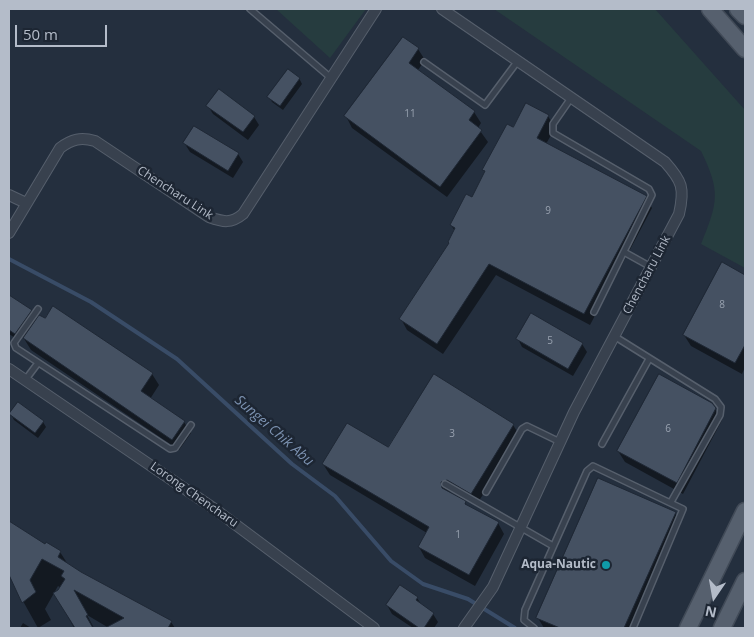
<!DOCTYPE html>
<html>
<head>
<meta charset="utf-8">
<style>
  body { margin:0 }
  #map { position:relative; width:754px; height:637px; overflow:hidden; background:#242f3e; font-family:"Open Sans",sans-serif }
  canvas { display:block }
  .frame { position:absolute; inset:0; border:10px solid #b4bcc9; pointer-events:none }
  .north { position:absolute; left:689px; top:572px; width:50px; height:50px; -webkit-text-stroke:4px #1d2633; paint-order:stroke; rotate:192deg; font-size:14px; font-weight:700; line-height:20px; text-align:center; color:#b4bcc9 }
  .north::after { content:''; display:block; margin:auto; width:18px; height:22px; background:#b4bcc9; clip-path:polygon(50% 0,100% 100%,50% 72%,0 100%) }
  .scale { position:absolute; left:15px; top:25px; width:92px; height:22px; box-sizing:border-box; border:2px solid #b4bcc9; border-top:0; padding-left:6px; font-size:15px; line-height:18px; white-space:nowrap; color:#b4bcc9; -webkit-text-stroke:4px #1d2633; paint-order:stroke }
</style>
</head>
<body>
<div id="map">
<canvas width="754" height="637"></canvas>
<div class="frame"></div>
<div class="north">N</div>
<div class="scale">50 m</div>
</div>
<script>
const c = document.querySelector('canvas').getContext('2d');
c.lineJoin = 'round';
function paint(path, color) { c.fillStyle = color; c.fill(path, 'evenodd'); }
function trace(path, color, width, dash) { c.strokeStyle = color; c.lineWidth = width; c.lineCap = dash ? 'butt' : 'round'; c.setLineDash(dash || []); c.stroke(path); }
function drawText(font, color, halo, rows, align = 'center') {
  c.font = font + ' "Open Sans",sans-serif'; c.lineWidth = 5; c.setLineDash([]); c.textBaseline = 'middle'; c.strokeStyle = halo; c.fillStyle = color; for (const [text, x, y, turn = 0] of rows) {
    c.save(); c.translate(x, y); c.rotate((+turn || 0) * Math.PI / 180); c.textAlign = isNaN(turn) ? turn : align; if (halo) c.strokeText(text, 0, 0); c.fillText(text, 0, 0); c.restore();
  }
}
paint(new Path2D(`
  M276,9h90l-36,49z
  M494,9h161l90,101v158l-44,-24c17,-42 20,-52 0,-93z`), '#263c3f');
paint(new Path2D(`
  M404,38l14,11 7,11 -7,10 56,42 7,11 -3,5 10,14 -41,55 -95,-69 -6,-12z
  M299,78l3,6 -19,26 -11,-8 -3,-5z
  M526,105l22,11 7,12 -9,16 100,53 6,11 -62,117 -94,-50 -53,79 -36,-24 -6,-11 49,-75 5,-13 -4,-6 21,-26 14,-26 -2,-3 29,-41z
  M208,106l46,11 5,8 -11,15 -35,-26z
  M185,144l53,10 5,8 -10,16 -43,-26z
  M723,264l22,12v91l-3,7 -51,-28 -7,-11z
  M9,297l22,14 6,10 8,-1 8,-13 99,67 7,11 -9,14 34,23 7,11 -12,17 -148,-100 -8,-13 -3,4 -11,-7z
  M518,339l64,5 5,8 -14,24 -51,-29z
  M19,404l24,18 3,5 -8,11 -24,-18 -3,-6z
  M715,409l7,11 -39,74 -58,-32 -7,-11z
  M513,425l7,11 -43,68 -23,-13 -6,1 17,10 3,5 30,16 6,11 -29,52 -50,-28 -6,-11 8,-14 -97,-58 -7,-11z
  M675,513l6,11 -46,104h-91l-6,-10z
  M9,524l51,28 9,14 102,56 4,6h-66l-22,-13 7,13h-20l-19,-35 6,-5 -3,-2 -13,23 6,11 -13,8 -29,-52z
  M417,598l6,9 10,7 5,8 -4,6h-21l-21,-14 -5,-9z
  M23,623l8,5h-11z`), '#0007');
trace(new Path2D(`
  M9,259l82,43 86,57 115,105 43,32 56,65 32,23 45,15 47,29`), '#394c67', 4);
const building = new Path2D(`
  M403,37l16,11 -10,15 66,48 -6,9 13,10 -42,57 -96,-71z
  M288,69l12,9 -20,28 -13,-9z
  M219,89l36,27 -12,16 -37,-26z
  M526,103l23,12 -12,23 110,58 -63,118 -95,-50 -52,80 -38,-25 50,-76 -1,-1 7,-14 -5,-3 16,-31 6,3 13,-26 -3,-1 25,-46 6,3z
  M194,126l45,27 -11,18 -45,-28z
  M722,262l23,13v70l-10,18 -52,-28z
  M9,295l23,15 -17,24 -6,-4z
  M53,306l100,67 -12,18 44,30 -13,19 -149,-102 16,-23 6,3z
  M531,313l52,30 -15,26 -52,-30z
  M434,374l80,50 -43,70 -24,-14 -6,2 1,6 24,13 -1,3 34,18 -30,53 -51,-28 11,-20 -107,-63 25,-41 41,24z
  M659,374l53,29 4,5 -39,75 -60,-32z
  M18,402l26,19 -9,12 -26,-19z
  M598,478l78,34 -52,116h-64l-24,-10z
  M9,521l36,23 1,-2 15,9 -3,6 23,15 91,49 -4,7h-63l19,-10 -50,-28 14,25 -2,1 7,12h-18l-22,-35 5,-3 7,-11 -4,-3 3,-5 -22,-12 -12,21 6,12 -14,11 -13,-28z
  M400,585l18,12 -2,3 18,13 -10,15h-5l-33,-23z`);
paint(building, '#455162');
trace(building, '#1f2835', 1);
const lane = new Path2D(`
  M250,9l81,69
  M424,62l61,43 32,-43
  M571,98l-18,26v9l96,56 3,6 -58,117
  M624,252l27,15
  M38,309l-24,34 2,5 154,101 5,-1 16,-23
  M614,336l101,63 6,8 -1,8 -49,87
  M26,379l12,-16
  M602,444l47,-85
  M445,484l108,62
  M486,492l36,-63 5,-3 33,16
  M534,628l-10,-8 1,-10 62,-139 6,-5 90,43 -50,119`);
const street = new Path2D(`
  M442,9l223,153c17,19 20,26 14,52l-105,198 -81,175 -29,41
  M9,195l17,8
  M9,233l51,-85c12,-9 21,-11 35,-7l114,76c14,5 22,7 34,-3l133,-205
  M9,369l207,141 158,118`);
const primary = new Path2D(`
  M710,9l35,40
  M738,9l7,7
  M688,628l57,-117
  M722,628l23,-47`);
trace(lane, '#565f6c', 8);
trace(street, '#565f6c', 12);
trace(primary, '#414a57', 19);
trace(lane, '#38414e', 5);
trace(street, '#38414e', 10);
trace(primary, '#56606e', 16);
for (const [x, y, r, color] of [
  [606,565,5,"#0f9aa8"]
]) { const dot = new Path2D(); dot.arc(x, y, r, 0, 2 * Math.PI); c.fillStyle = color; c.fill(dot); trace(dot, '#1d2633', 2); }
drawText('10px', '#98a1af', null, [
  ["11",410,114],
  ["9",548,211],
  ["8",722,305],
  ["5",550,341],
  ["6",668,429],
  ["3",452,434],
  ["1",458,535]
]);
drawText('12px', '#b4bcc9', '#1d2633', [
  ["Chencharu Link",175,193,33],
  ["Chencharu Link",647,275,-62],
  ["Lorong Chencharu",194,495,35]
]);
drawText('bold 12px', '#b4bcc9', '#1d2633', [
  ["Aqua-Nautic",596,565]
], 'right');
drawText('italic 14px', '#7c92b1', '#1d2633', [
  ["Sungei Chik Abu",274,431,41]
]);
</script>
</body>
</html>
